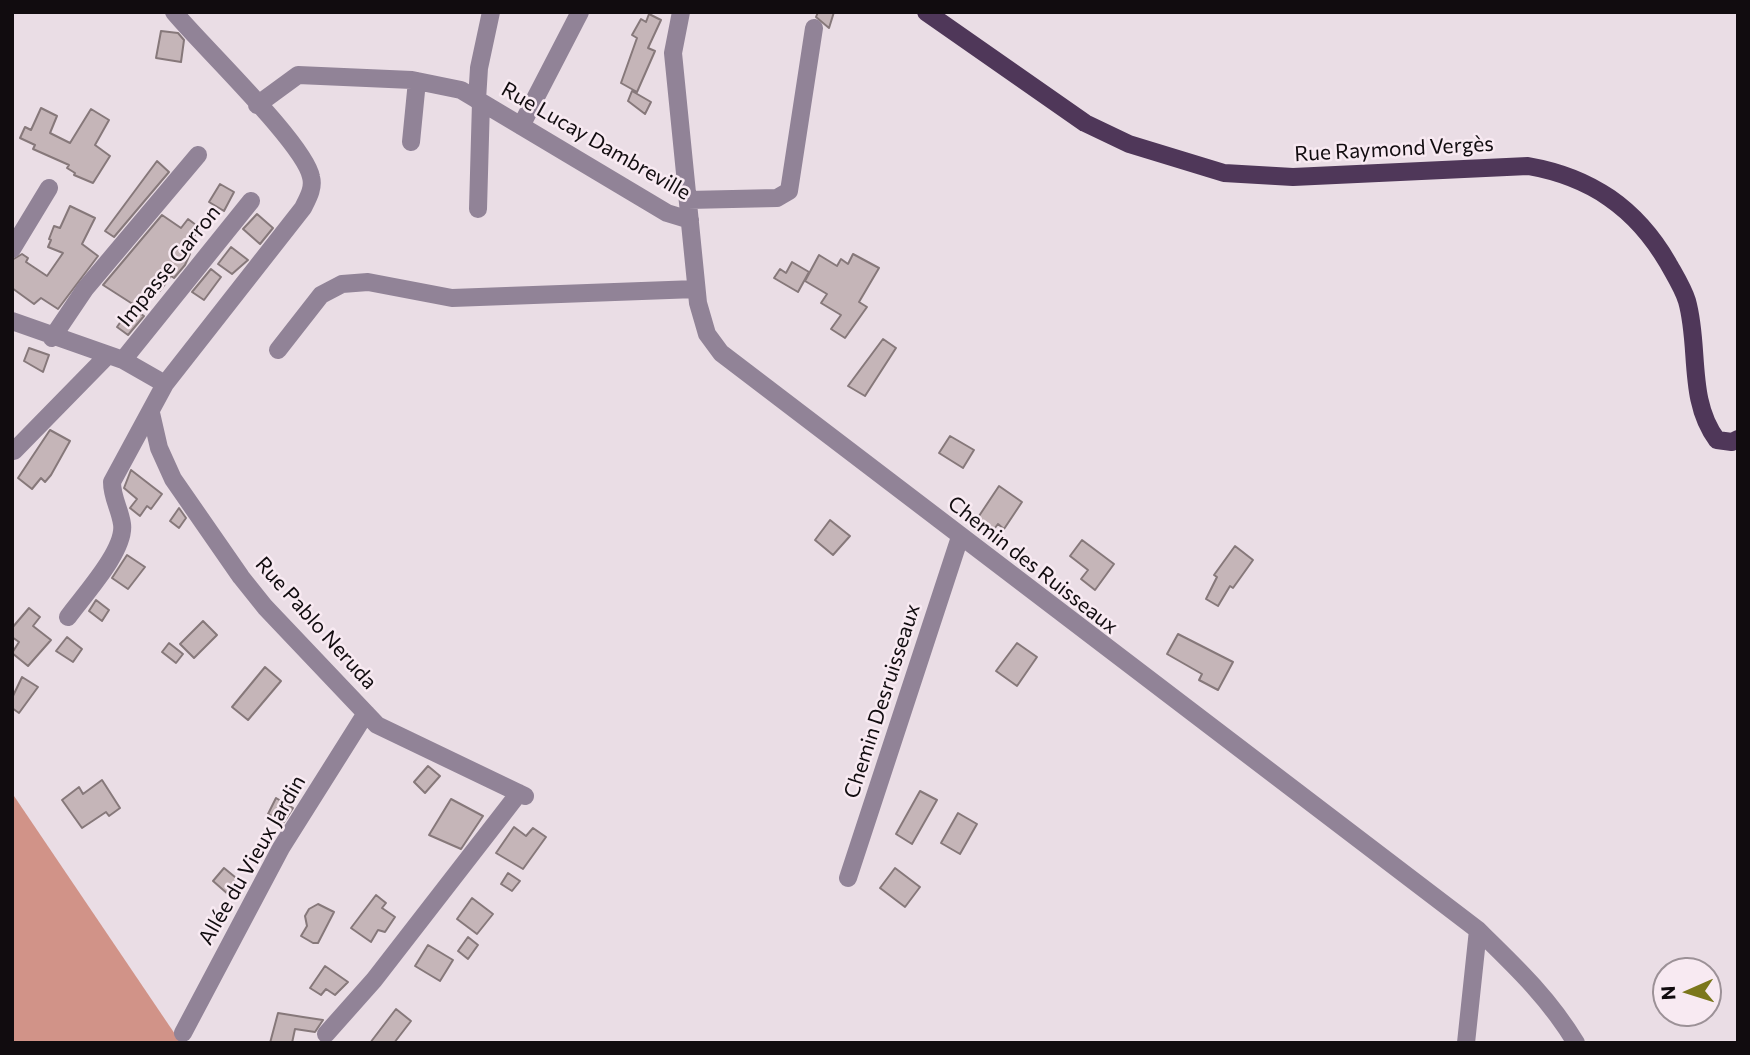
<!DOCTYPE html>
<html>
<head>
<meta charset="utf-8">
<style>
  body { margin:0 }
  #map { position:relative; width:1750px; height:1055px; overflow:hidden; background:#eadde5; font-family:Commissioner,sans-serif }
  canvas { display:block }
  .frame { position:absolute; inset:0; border:14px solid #110c0f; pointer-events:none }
  .north { position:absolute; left:1652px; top:957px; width:70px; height:70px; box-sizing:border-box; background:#f8eaf2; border:2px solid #9c9197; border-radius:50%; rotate:267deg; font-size:19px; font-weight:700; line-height:28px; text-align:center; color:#110c0f }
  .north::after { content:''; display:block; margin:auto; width:24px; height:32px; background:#7b771b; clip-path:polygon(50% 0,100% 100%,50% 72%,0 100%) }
</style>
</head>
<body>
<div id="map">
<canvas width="1750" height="1055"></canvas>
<div class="frame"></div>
<div class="north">N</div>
</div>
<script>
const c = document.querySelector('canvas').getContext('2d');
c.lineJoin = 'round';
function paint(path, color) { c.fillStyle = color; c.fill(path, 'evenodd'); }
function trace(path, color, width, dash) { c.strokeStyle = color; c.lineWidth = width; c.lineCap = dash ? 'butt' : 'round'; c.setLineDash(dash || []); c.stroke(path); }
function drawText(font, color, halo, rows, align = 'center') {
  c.font = font + ' Commissioner,sans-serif'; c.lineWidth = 5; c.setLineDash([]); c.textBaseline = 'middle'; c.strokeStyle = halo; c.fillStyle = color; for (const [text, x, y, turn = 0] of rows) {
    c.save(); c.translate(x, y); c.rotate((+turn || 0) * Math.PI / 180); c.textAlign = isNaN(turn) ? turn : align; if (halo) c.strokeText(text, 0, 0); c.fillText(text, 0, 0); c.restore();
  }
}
paint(new Path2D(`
  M12,793l169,250h-169z`), '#d19388');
const building = new Path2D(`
  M818,12h16l-5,16 -13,-11z
  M649,14l12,6 -13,28 7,3 -18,41 -16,-9 16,-45 -5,-3 9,-16 5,3z
  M161,31l17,2 6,7 -3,22 -25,-4z
  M632,91l19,11 -6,12 -17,-13z
  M41,108l16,8 -7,17 20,10 21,-34 18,11 -14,25 15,11 -17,27 -19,-8 1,-2 -8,-5 2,-3 -36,-16 2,-4 -15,-7 5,-11 6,3z
  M157,161l12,11 -55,65 -9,-6z
  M220,184l14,8 -10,19 -15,-9z
  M70,206l25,12 -13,26 16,12 -40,53 -17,-11 -7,6 -22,-16v-28l10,-6 6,4 -2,4 21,14 16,-23 -15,-6 3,-7 -2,-1 5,-13 6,2z
  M257,214l16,14 -13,16 -17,-15z
  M162,215l19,13 7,-9 12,9 -16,22 6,4 -5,11 -11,13 -3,-2 -11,15 -3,-2 -15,21 -39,-25z
  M231,247l17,13 -16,14 -14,-10z
  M853,254l26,14 -20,34 8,5 -22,31 -14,-9 10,-14 -20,-12 6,-9 -22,-13 14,-26 18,11 4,-7 7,5z
  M792,262l17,10 -11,20 -24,-14 6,-9 6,4z
  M211,269l10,8 -17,23 -12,-8z
  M131,307l13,9 -16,19 -11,-8z
  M883,339l13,9 -31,48 -17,-10z
  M29,348l20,7 -6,17 -19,-11z
  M50,430l20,11 -19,34 -6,7 -4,-4 -9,11 -14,-11z
  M950,436l24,14 -11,18 -24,-15z
  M131,470l31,24 -11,15 -4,-3 -7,10 -10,-8 7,-9 -13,-11z
  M999,486l23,16 -18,27 -6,-5 -7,9 -16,-11z
  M179,508l7,10 -7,10 -9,-7z
  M830,520l20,16 -17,19 -18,-15z
  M1082,540l32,24 -19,26 -14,-11 7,-9 -18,-14z
  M1235,546l18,14 -20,28 -3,-2 -12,20 -12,-7 11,-22 -3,-2z
  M127,555l18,12 -17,22 -16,-11z
  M96,600l13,10 -7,11 -13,-10z
  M29,608l11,9 -7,9 18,14 -23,26 -16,-13 7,-11 -7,-5v-9z
  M203,621l14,14 -23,23 -14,-14z
  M1178,634l55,28 -15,28 -19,-10 3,-6 -35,-20z
  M67,637l15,12 -9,13 -17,-11z
  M169,643l14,11 -7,9 -14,-11z
  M1017,643l20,14 -20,29 -21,-15z
  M265,667l16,14 -33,39 -16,-13z
  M22,677l16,10 -19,26 -7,-5v-10z
  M428,766l12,10 -15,17 -11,-11z
  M102,780l18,28 -11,8 -3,-4 -24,16 -20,-28 17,-13 4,7z
  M920,791l17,9 -25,44 -16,-10z
  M276,798l17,10 -9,14 -16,-8z
  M451,799l32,17 -22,33 -32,-14z
  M958,813l19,11 -17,30 -19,-11z
  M514,827l12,9 7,-8 13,9 -23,32 -27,-16z
  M224,868l17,14 -12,13 -16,-14z
  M895,868l25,19 -15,20 -25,-19z
  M508,873l12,8 -8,10 -11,-7z
  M376,895l10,8 -4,5 13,9 -10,15 -7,-2 -7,12 -20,-14z
  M472,898l21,16 -16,20 -20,-15z
  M318,904l16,8 -16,31h-5l-12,-7 6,-10 -2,-10 4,-7z
  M468,937l10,8 -10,14 -10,-8z
  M428,945l25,15 -13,21 -25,-15z
  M325,966l23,16 -13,13 -9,-6 -5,6 -11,-7z
  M396,1009l15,12 -17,22h-24z
  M278,1013l25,4 20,3 -8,12 -20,-3 -3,14h-22z`);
paint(building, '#c5b5b8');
trace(building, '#86787a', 2);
trace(new Path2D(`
  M681,12l-8,41 25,250 9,31 14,19 757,577c37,36 71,68 98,113
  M477,100l2,-32 12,-56
  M257,105l41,-30 114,5 49,10 206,123 23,7
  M521,126l59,-114
  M411,142l6,-61
  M688,200l89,-2 12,-7 25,-163
  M478,209l3,-107
  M12,249l37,-61
  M12,321l111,39 42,24 138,-176c5,-10 11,-20 8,-31 -6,-33 -110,-132 -137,-165
  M52,338l33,-49 113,-134
  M278,350l43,-55 21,-11 26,-2 84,16 244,-9
  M123,360l128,-159
  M151,413l8,35 14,31 68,98 24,30 112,118 148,71
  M14,451l94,-96
  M68,617c15,-21 58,-67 54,-93 -2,-15 -10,-26 -10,-42l53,-98
  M848,878l112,-341
  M183,1033l98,-185 85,-135
  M326,1034l48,-54 145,-187
  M1466,1043l12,-113`), '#918397', 18);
trace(new Path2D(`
  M926,12l159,111 44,21 95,29 69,4 235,-11c63,11 108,42 140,97 6,11 15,25 19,38 13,46 0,99 30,139l15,2 6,-3`), '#4f3759', 18);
drawText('21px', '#110c0f', '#f8eaf2', [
  ["Rue Lucay Dambreville",596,141,30],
  ["Rue Raymond Vergès",1394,149,-3],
  ["Impasse Garron",169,266,-51],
  ["Chemin des Ruisseaux",1033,565,38],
  ["Rue Pablo Neruda",316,623,48],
  ["Chemin Desruisseaux",882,701,-72],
  ["Allée du Vieux Jardin",252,860,-60]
]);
</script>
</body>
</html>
